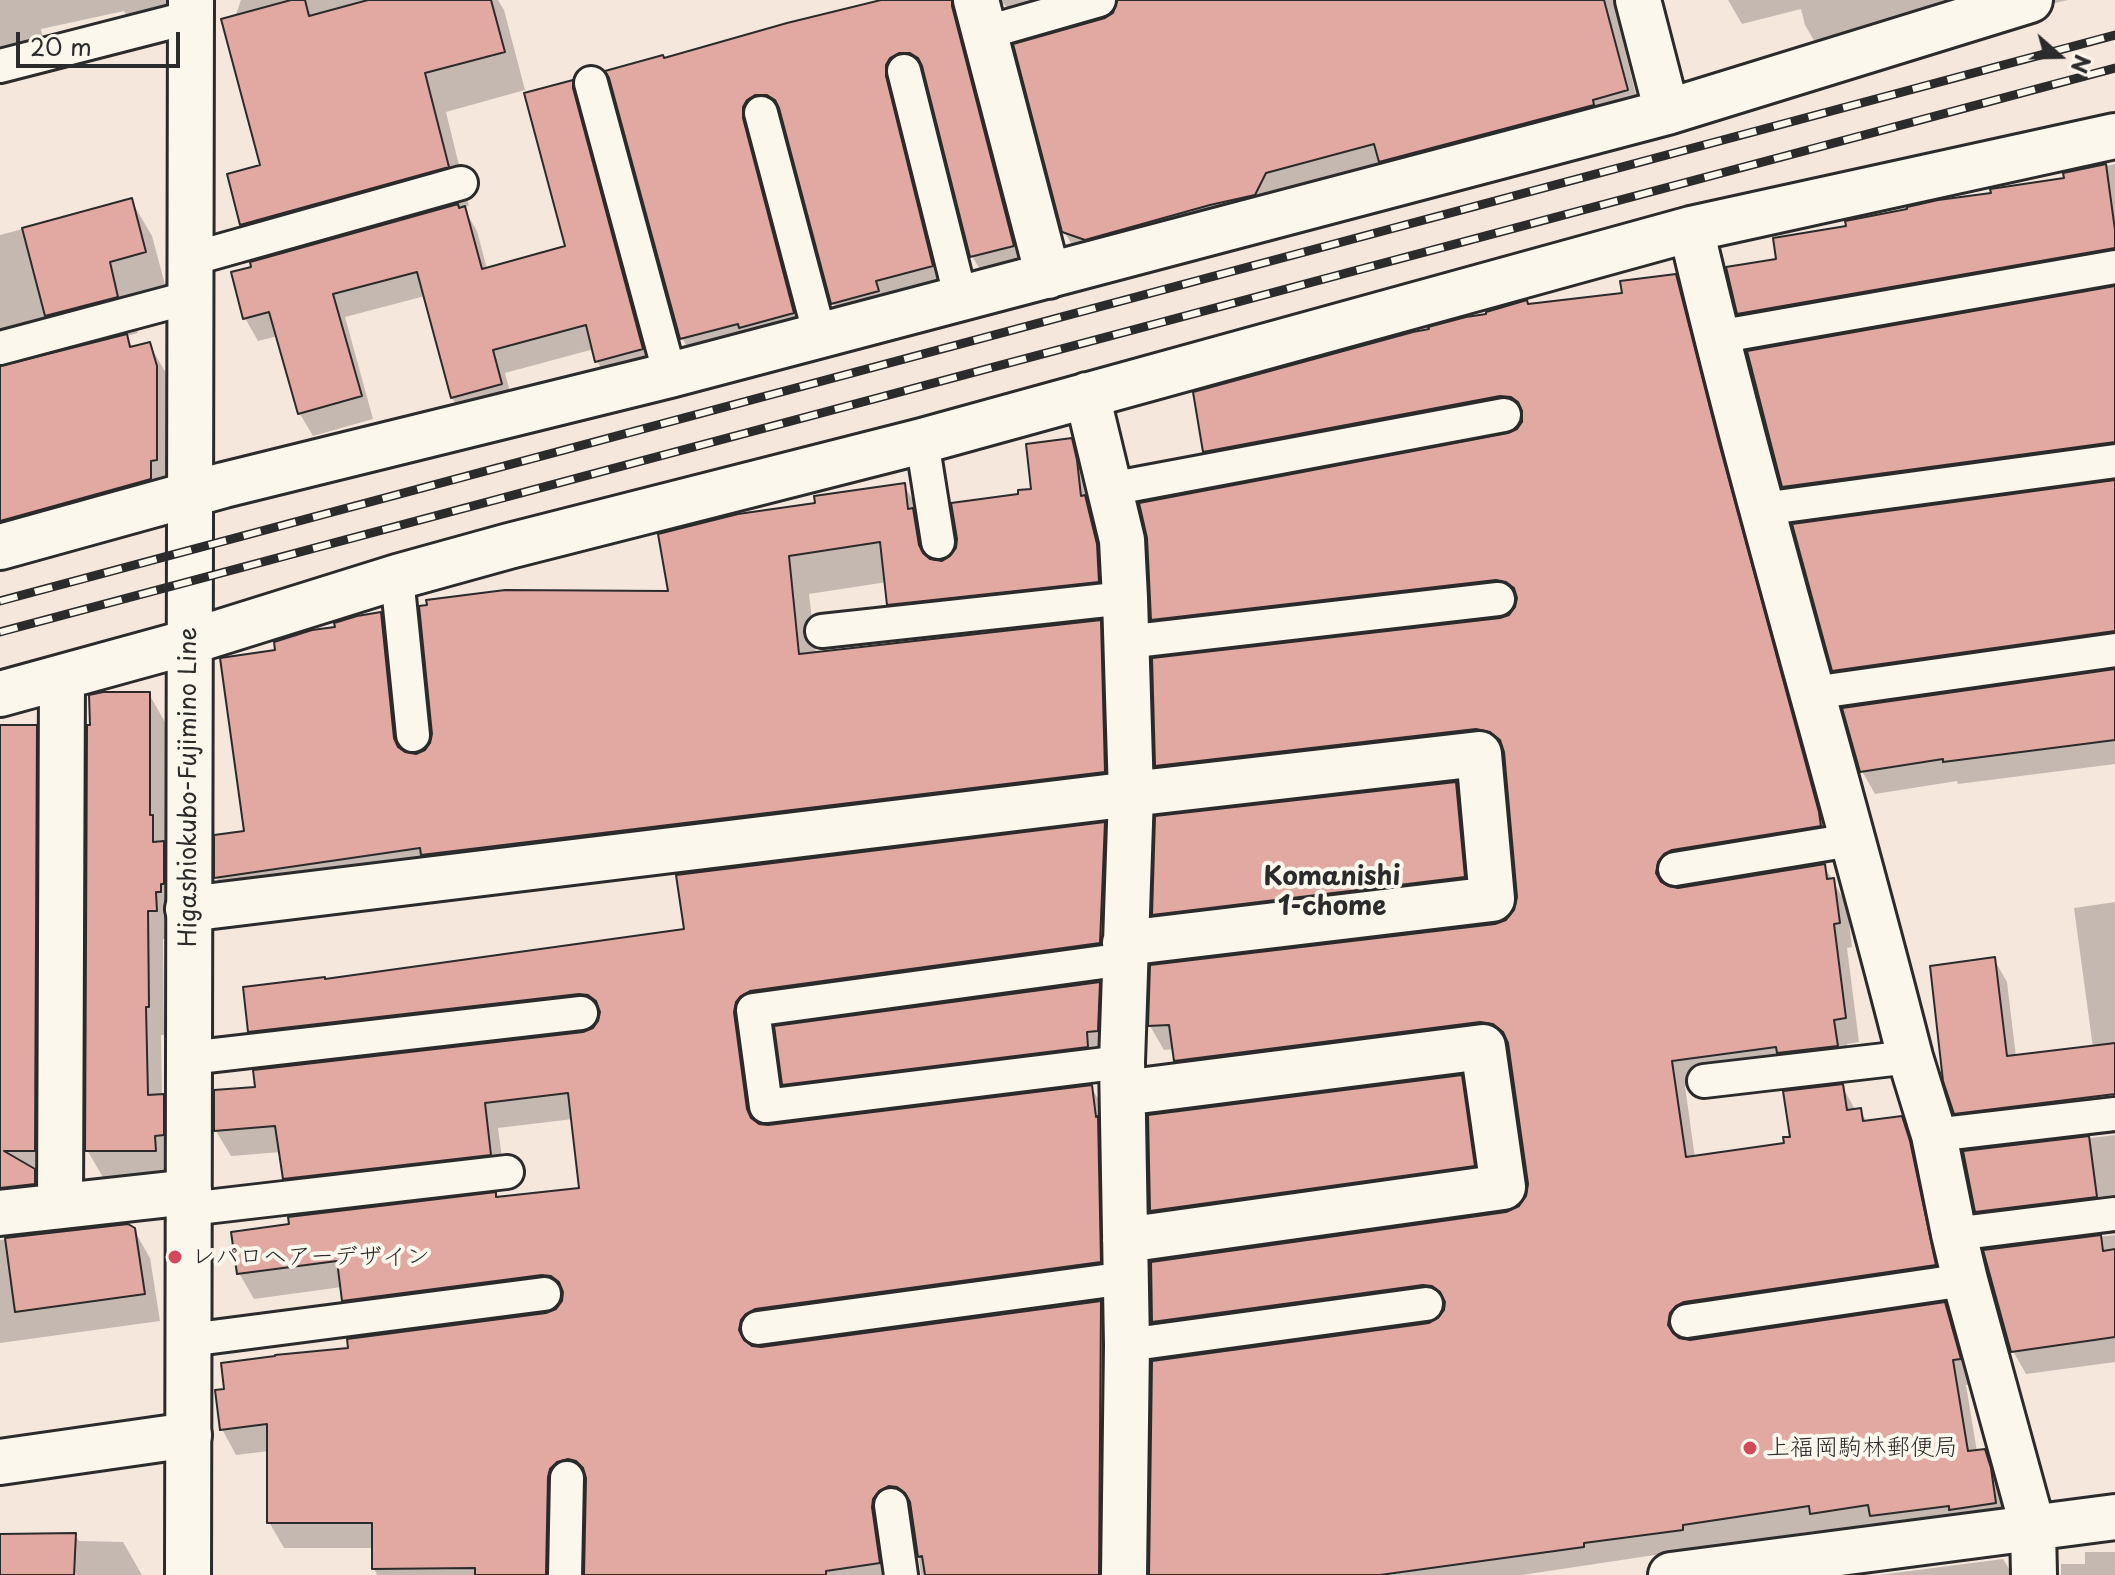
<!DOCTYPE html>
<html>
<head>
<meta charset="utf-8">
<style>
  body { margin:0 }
  #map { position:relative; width:2115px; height:1575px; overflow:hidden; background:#f6e7dd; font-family:"Playpen Sans",sans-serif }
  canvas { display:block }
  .north { position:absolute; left:2019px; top:16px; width:80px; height:80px; -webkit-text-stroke:6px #fbf7ec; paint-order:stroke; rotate:110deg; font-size:22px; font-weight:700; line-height:32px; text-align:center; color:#2b2b2b }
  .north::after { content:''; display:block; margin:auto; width:28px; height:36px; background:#2b2b2b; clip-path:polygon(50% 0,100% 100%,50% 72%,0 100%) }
  .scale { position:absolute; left:16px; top:32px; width:164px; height:36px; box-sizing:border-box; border:4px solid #2b2b2b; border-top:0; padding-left:10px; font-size:24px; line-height:28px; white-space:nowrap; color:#2b2b2b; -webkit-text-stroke:6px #fbf7ec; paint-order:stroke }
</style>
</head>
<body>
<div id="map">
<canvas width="2115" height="1575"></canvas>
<div class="north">N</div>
<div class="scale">20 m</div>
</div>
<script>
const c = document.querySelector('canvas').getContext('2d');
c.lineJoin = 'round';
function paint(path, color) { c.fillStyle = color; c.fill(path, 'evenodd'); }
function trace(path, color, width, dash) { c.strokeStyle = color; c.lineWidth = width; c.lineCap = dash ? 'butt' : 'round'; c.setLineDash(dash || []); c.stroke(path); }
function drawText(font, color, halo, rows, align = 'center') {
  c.font = font + ' "Playpen Sans","Klee One",sans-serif'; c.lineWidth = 8; c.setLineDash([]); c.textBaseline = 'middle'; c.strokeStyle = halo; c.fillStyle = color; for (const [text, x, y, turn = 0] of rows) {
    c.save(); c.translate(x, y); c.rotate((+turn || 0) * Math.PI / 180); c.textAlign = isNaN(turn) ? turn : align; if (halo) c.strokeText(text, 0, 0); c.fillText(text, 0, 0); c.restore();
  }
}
paint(new Path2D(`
  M0,0h183l-47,31 -12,-20 -83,18 3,18 -44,32z
  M241,0h257l6,10 21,80 -79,22 23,94 -6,1 14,24 10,38 80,-21 5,-166 13,22 70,268 -45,11 -13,-22 -3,-12 -89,24 9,34 -48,13 -14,-22 -27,-102 -80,21 28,102 -60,17 -13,-22 -22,-78 -20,5 -13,-23 8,-50 10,-7 -21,-36 -13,-49 33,-10 -34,-129z
  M890,0h90l47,271 -40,10 -15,-25 -46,-178h-12l32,214 -98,37 -15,-26 -50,-183h-13l38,219 -111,25 -15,-26 -18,-278z
  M985,0h628l28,116 -562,141 -15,-26 42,-211 9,-6 4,-7h-9l-90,25 -15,-27 -7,-4z
  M1728,0h340l-30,7 3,12 -208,54 -28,-48 -4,-16 -59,15z
  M2115,164v108l-363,64 -13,-23 39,-53 70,-32 218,-49 -1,-4z
  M131,200l21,36 14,52 -36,10 8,35 -12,3 7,12 16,-4 21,36 6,116 -176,68v-329z
  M1675,276l14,24 143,538 -155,40 -8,11 9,1 146,-24 23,39 5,42 -5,1 12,94 -12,2 4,27h-61l-105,15 10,72 91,-13 56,-59 14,25 4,-1 7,12 34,-4 14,24 33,148 -258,40 -9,11 9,1 254,-38 14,25 15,55 -7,1 11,67 7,-1 14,24 6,19 5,38 -181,23 -14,-24 -292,44h-371l278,-250 11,-5 6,-10 -8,-1 -270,37 -14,-24 -1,-59 354,-49 13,-6 8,-12 2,-12 -21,-136 -14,-2 -305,39 -14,-24 -2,-12 -10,1 -14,-24 346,-100 13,-6 8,-11 2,-12 -13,-141 -15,-3 -320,37 -14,-24 354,-151 8,-10 -8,-1 -344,40 -14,-25 365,-189 6,-9 -9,-1 -296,56 -14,-25 324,-145 95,-12z
  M2115,288v178l-318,43 -13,-23z
  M1071,440l22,39 27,140 -21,3 23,38 4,150 -888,105 -22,-38 30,-44 31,-181 103,-38 22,38 11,103 13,-3 244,-159 147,-89 87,-19 22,38 8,25 2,14 6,1 10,-5 68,-62 13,-5zM887,582l2,22 23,39 -96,11 -7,-60z
  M2115,482v173l-268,38 -13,-23z
  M2115,671v93l-157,20 -1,-3 -82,13 -13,-23z
  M149,694l16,28v117l4,6 3,94h-9l1,96h-3l1,60 17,29 -8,55h-67l-17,-29z
  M0,727h36l16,28 -2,423h-12l12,21 -50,23z
  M1455,784l14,23 8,93 -310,37 -13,-23z
  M1104,824l15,26 -5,118 -349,48 -17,23 11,87 9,1 323,-40 15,25 8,176 -354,51 -7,9 8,1 339,-46 15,25 -2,247h-192l-8,-62 -10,-2 -11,64h-306l2,-90 -4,-1 -12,3 -12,88h-183l-3,-7v-20h-90l-15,-26v-71l-33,4 -14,-26 128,-79 197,-35 9,-4 8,-10 -7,-1 -198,26 -15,-26 -2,-13 -88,12 -15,-26 256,-78 2,4 84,-10 -8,-70 -75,9 7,52 -206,24 -14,-26 -4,-26 -50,4 -15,-25 41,-42 327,-55 9,-4 8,-10 -7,-1 -329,38 -15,-26 74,-52 362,-48z
  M2115,902v217l-146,17 -14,-23 39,-154 13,23 9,75 77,-9 -19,-140z
  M1099,984l16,28 -2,47 -312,54 -17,-29z
  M1461,1077l12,22 13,89 -322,45 -12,-22z
  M2115,1135v84l-125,15 -13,-22 -12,-59z
  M127,1226l7,4 16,28 10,63 -160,22v-103z
  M2115,1235v127l-89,12 -13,-23 -27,-100z
  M75,1535l4,6 44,1 19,33h-142v-39z
  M2085,1552h30v23h-54v-11h24z
  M2003,1559l10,16h-134z`), '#0003');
const building = new Path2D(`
  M291,0h14l4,16 59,-16h123l14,52 -80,21 24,94 -209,58 -13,-51 33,-9 -39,-146z
  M881,0h71v6l62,240 -44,11 -48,-191 -4,-8 -8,-5h-11l-9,5 -4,7v11l47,190 -57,15 3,10 -48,13 -52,-196 -4,-8 -8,-5h-12l-8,5 -4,7v11l51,195 -55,15 -1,-4 -58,15 -71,-261 -4,-7 58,-16 1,3 123,-35z
  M1117,0h487l24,90 -35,10 1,5 -215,57 -5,-18 -108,29 -11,22 -45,10 -125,35 -23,-8 -49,-188 92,-26 8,-5z
  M573,80v8l70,261 -48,13 -9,-37 -93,25 9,34 -51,14 -34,-126 -84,22 29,102 -64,18 -29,-102 -26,7 -12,-47 20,-5 -1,-5 208,-58 1,4 6,-2 17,63 83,-23 -41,-153z
  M2106,164l9,66v18l-378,66 -11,-47 50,-8 -3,-21 73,-12 -1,-5 62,-12v-2l31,-7 53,-7 -1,-4 74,-11 -1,-5z
  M132,198l14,54 -36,10 8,35 -73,19 -23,-88z
  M1676,274l43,169 100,369 2,14 -149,24 -8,4 -6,8 -2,11 5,9 7,4 10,2 147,-24 2,15 7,-1 6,45 -6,1 12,94 -12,2 4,26 -61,7 -1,-6 -104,14 14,96 98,-14 -1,-6h7l-7,-46 60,-7 4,26 14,-2 2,13 39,-5 8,25 26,124 -252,37 -8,4 -6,7 -2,12 5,8 6,5 11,2 255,-38 16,57 -8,1 15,91 17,-2 6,19 5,35 -47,7v-4l-79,10 -2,-11 -58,9 -1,-8 -126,19v5l-99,13v4l-204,28h-231l3,-214 277,-38 9,-5 6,-8 1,-8 -5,-10 -8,-6 -9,-1 -271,37 -1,-60 355,-50 13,-6 7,-10 2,-12 -20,-141 -5,-11 -10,-8 -13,-2 -306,39 -5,-36 -21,1 2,-61 345,-41 11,-4 8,-10 3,-13 -13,-145 -4,-12 -10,-8 -14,-3 -321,37 -3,-108 348,-40 9,-3 6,-8 2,-9 -3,-10 -8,-6 -10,-2 -345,40 -4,-82 -8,-35 369,-70 9,-4 5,-7v-11l-4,-9 -7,-5 -11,-1 -297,56 -10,-60 220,-60 16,-3 -1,-2 38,-10 20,-3v-2l41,-12 1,4 94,-11 -2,-12z
  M2115,286v156l-333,45 -35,-136z
  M127,334l3,13 20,-5 7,24v94l-6,1v18l-151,42v-155z
  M1072,438l5,22 4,36 4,-1 12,49 2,38 -212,23 -7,-63 -91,14 10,98 302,-34 4,152 -684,83 -1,-7 -206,30v-43l30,-4 -24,-173 55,-8 -1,-8 38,-12 23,-3 -1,-4 23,-7 24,-4 13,126 4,9 7,5 11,2 9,-4 5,-7 2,-9 -13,-128 8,-1 -1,-5 79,-10 163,1 -10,-57 80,-20 77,-11 -1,-7 91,-13 3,26 5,-1 6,37 4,8 7,6 12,2 8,-5 6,-8 1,-9 -6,-36 67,-9v-4l13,-1 -5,-45z
  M2115,480v151l-283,40 -40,-147z
  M2115,669v71l-172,22v-3l-83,13 -18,-64z
  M103,692h47v123h3v27l11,-1v43h-3v8h-5l1,19h-9l1,96h-3l2,88 16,-1v41l-9,1 1,15h-71l2,-426h3l-1,-30z
  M0,725h37l-2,426h-31l31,18v15l-35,4z
  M1456,782l9,95 -313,38 3,-99z
  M1105,822l-5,121 -350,48 -9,5 -5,6 -2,10 13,97 4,9 8,6 9,1 324,-40 4,32 2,-1 3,146 -346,47 -9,5 -5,6 -2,10 5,10 8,6 9,1 340,-46 -2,274h-174l-3,-19 -4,1 -8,-55 -5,-9 -8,-6 -8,-1 -10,5 -6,8 -1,8 8,56 -54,8v4h-242l2,-97 -3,-10 -7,-7 -8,-2 -11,3 -7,7 -2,8 -2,98h-71v-7l-103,1v-46h-105v-99l-47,6 -5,-40 9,-1 -3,-26 54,-7v-1l73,-7 -1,-9 199,-26 10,-4 6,-8 1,-9 -4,-10 -8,-6 -9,-1 -200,26 -5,-40 -100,13 -6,-42 58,-8 -1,-7 208,-25v5l83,-9 -11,-95 -83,10 6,52 -208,24 -8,-53 -61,5v-41l41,-3 -2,-17 330,-38 10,-4 5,-7 2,-9 -4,-11 -8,-6 -9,-1 -331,38 -5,-45 82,-10v2l359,-50 -8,-54z
  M1995,957l12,99 108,-13v51l-161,20 -11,-33 -13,-115z
  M1100,982l-2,49 -11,1 1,15 -306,38 -8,-59z
  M1462,1075l13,91 -325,45 -2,-96z
  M2089,1136l8,61 -122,15 -12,-61z
  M128,1224l7,4 10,66 -130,18 -10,-74z
  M2101,1235l2,16 12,-2v88l-104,15 -28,-102z
  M76,1533l-2,42h-74v-41z`);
paint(building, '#e2a8a2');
trace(building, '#2b2b2b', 2);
const lane = new Path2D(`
  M984,33l115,-33
  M0,66l191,-49
  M904,71l57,228
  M591,83l79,292
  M761,113l59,223
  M191,259l270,-76
  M1717,337l398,-70
  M0,348l191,-51
  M922,441l16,101
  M1110,489l394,-74
  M1762,509l353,-48
  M397,577l16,158
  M822,631l303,-33
  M1126,642l372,-43
  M1812,693l303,-43
  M1675,869l176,-29
  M189,1058l392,-45
  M1122,1062l-356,44 -13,-96 372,-51
  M1704,1081l206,-24
  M1934,1135l181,-21
  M189,1209l318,-37
  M1954,1234l161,-20
  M1687,1321l278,-41
  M758,1328l368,-50
  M189,1340l355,-46
  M1127,1345l299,-41
  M891,1505l10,70
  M565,1575l2,-97`);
const street = new Path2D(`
  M976,0l72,276
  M1638,0l29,112
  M1691,229c65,278 149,551 219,828l24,78 20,99 11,46 68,248 1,47
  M1087,395l35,145 3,58 6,196 -9,268 5,283 -3,230
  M0,547l224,-62 446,-110 997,-263 363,-112
  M0,694l189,-52 208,-65 112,-31 413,-105 769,-212 424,-93
  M188,909l943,-115 348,-40 13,145 -367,44
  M1123,1093l360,-46 20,140 -378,53
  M60,1206l2,-529
  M0,1213l189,-21
  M0,1462l189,-27
  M1671,1575l444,-58`);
const secondary = new Path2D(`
  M188,1575l3,-1575`);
trace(lane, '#2b2b2b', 38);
trace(street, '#2b2b2b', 50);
trace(secondary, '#2b2b2b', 50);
trace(lane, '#fbf7ec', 32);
trace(street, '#fbf7ec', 44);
trace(secondary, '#fbf7ec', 44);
const rail = new Path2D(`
  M0,601l2115,-566
  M0,632l2115,-564`);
trace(rail, '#2b2b2b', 9);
trace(rail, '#fbf7ec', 6, [18]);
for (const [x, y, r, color] of [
  [175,1257,8,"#d1495b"],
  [1750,1448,8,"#d1495b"]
]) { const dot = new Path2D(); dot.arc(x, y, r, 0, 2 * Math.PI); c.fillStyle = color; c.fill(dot); trace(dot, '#fbf7ec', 3); }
drawText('24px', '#2b2b2b', '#fbf7ec', [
  ["Higashiokubo-Fujimino Line",189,787,-90]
]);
drawText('24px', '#2b2b2b', '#fbf7ec', [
  ["レパロヘアーデザイン",191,1257],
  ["上福岡駒林郵便局",1766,1448]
], 'left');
drawText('bold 26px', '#2b2b2b', '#fbf7ec', [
  ["Komanishi",1332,878],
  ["1-chome",1332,908]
]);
</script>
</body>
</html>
